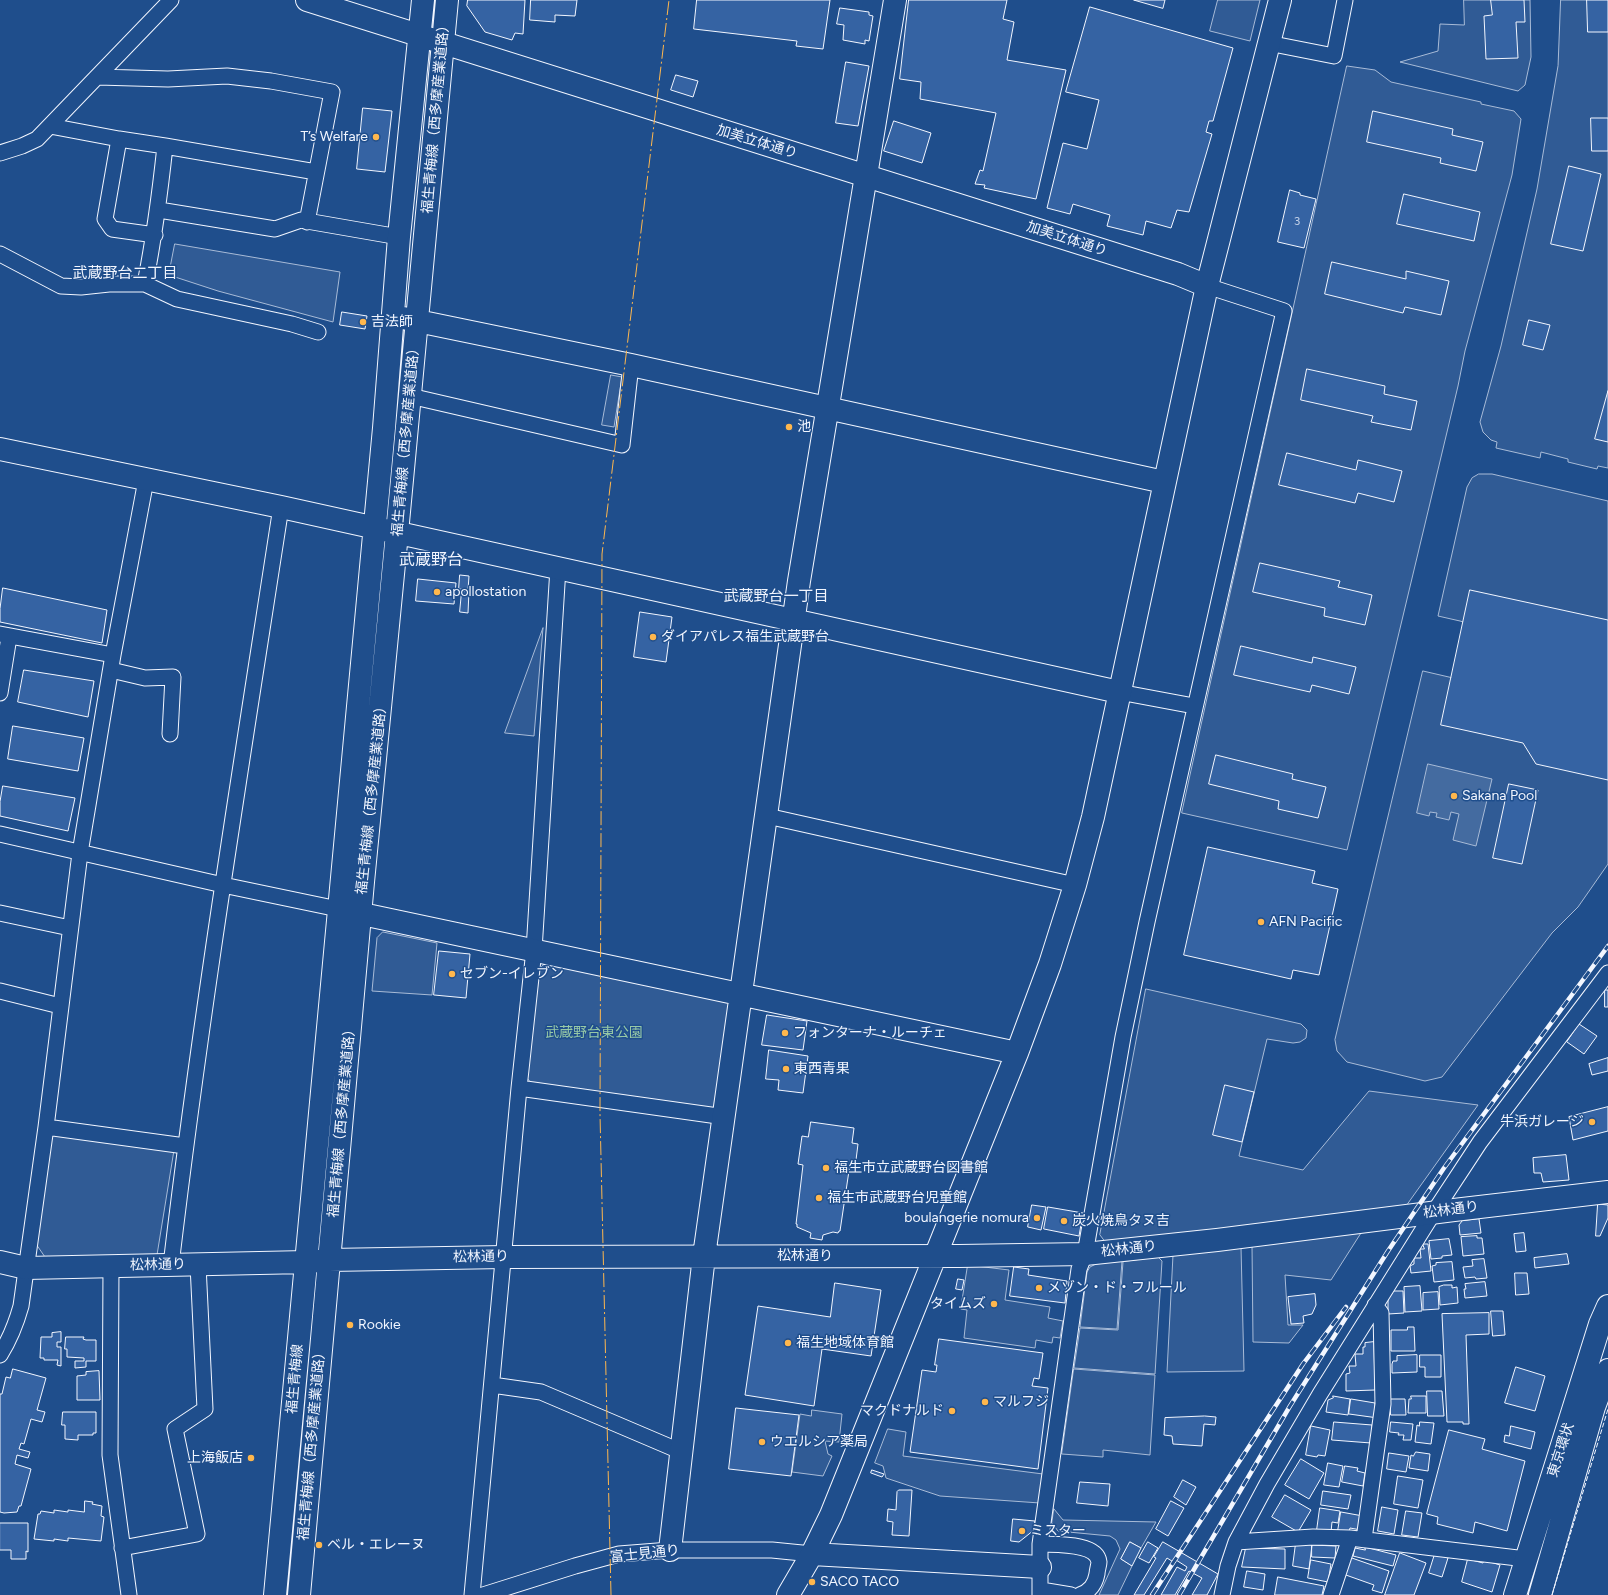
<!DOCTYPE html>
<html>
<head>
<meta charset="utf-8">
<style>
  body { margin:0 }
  canvas { display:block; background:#1f4e8c }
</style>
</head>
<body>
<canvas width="1608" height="1595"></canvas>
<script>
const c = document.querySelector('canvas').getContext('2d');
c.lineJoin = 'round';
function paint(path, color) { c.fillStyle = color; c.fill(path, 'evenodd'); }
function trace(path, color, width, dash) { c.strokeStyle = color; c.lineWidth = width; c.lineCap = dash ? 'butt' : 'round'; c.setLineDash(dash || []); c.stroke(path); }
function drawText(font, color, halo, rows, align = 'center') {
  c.font = font + ' Figtree,"Noto Sans JP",sans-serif'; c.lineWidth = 3; c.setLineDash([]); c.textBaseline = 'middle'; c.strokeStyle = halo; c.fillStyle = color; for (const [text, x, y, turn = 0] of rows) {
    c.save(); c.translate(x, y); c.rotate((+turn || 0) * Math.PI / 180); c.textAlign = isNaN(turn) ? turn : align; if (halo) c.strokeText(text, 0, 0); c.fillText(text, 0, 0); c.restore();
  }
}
const built = new Path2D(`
  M1218,0h42l-10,41 -40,-10z
  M1464,0h66l1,57 -6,28 -7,6 -118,-29 38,-11 2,-27 24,1z
  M1561,0h47v468l-10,-2 -1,3 -29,-7v-3l-27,-7 -1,6 -44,-10 1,-6 -6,-2 -8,-8 -3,-10 21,-76 36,-157 21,-123z
  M1347,66l28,4 16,12 90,20v2l33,7 7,8 -9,56 -47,176 -7,35 -111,464 -165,-37z
  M175,244l165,28 -7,50 -115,-31 -49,-16z
  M611,375l11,2 -8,50 -12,-2z
  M1479,474h13l116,27v170l-148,-50 -22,-5 29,-129 5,-9z
  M543,628l-9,108 -29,-3z
  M1423,671l185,43v150l-30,43 -26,26 -110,144 -17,4 -78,-19 -10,-11 -2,-11z
  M383,932l54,11 -5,52 -60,-4 5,-53z
  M546,963l181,39 3,3 -16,105 -182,-26 -5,-6 12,-109z
  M1146,989l155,35 6,6 -1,8 -6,4 -7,1 -26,-4 -28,117 64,14 66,-79 109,14 -72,101 -300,37 -6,-8z
  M48,1134l126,16 -17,105 -112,2 -9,-13z
  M1361,1233l-30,47 -46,-5 3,50h15l-14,18 -36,-1 -1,-97z
  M1241,1247l3,124 -77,1 6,-117z
  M1158,1257l4,4 -7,113 -81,-6 6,-40 38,2 5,-68z
  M1122,1261l-5,68 -37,-2 7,-55 3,-5 6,-3z
  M968,1265l41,5 -4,30 45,7 -2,11 15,3 -3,17 -7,-1 -1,6 -16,-3 -1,8 -71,-10 3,-28 -6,-1z
  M1074,1369l81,6 -5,80 -47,-5v7l-41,-3z
  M812,1410l30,4 -3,28 -14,-1 3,13 4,2 -9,20 -31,-4 8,-58 11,2z
  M888,1429l18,3 -3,24 140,18 -3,29 -100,-7 -54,-18 -3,-12 -8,-3z
  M1054,1509l9,11 93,2 -15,26 -11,-6 -9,17 11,7 -14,29h-19l21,-46 -4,-9 -6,-4 -52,-5 -6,-8z`);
paint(built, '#305b95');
trace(built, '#a8bbd7', 1);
const water = new Path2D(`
  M1428,764l64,15 -16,67 -23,-6 6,-26 -8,-2 -2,8 -13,-3 1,-4 -7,-1 -1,4 -12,-3z`);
paint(water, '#446ba0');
trace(water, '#a8bbd7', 1);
const building = new Path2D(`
  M468,0h57l-2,34 -8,-1 -3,7 -27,-8 -18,-26z
  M531,0h46l-2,16 -20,-1v7l-25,-2z
  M697,0h133l-7,49 -27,-3 1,-5 -103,-12z
  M909,0h98l-4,19 11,3 -7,38 59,10 -30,129 -52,-11 1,-3 -10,-1 5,-14 3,1 13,-58 -76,-14 1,-17 -21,-3z
  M1134,0h31l-2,8z
  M1491,0h33l1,22h-9l2,36 -32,1 -2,-43 8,-1z
  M1587,0h21v32h-20z
  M1090,7l143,41 -20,73h-4l-3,11 6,2 -23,78 -12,-2 -6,18 -25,-7 -3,14 -36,-9 3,-11 -37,-11 -3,10 -23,-6 16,-65 24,6 12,-49 -33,-8z
  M840,8l29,4v3l4,1 -4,25 -4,-1v4l-22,-4 1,-15 -7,-1z
  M846,62l23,4 -11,60 -22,-3z
  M676,75l22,6 -5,16 -22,-7z
  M363,108l29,3 -7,61 -28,-3z
  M1373,111l80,18 -1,6 31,7 -7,29 -36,-8 1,-5 -74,-16z
  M1591,118h17v33h-16z
  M894,121l37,12 -9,30 -38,-12z
  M1569,166l32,8 -18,77 -32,-7z
  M1290,190l10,3v2l16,4 -12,49 -26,-6z
  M1404,194l76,18 -6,29 -77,-17z
  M1332,262l74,17v-8l43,10 -8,34 -36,-8 -2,6 -78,-19z
  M342,312l25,4 -2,13 -25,-4z
  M1529,320l21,5 -7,25 -20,-5z
  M1307,369l78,17 -1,8 33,7 -6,29 -40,-8 2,-6 -72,-16z
  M1608,391v51l-13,-3z
  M1287,453l69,17 2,-10 44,11 -8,31 -36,-9 -3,10 -76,-18z
  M1260,563l80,18 -2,6 34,8 -7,30 -41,-9 1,-8 -72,-16z
  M460,575l9,1 -1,14 -9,-1z
  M418,579l38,4 -2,21 -38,-3z
  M3,588l104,22 -5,33 -102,-21v-13z
  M1470,590l138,30v160l-72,-16 -13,-21 -82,-18z
  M462,591h7l-1,22 -8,-1z
  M640,612l32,5 -6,45 -32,-5z
  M1241,646l71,17 1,-6 43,10 -7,27 -37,-9 -2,7 -76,-17z
  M24,670l70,11 -6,36 -70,-15z
  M13,726l71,12 -6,33 -70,-12z
  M1216,755l77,19 -1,5 34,8 -8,31 -40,-9 1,-8 -70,-17z
  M1509,784l29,6 -16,74 -29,-6z
  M3,786l72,12 -7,33 -68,-15v-14z
  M1208,847l107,24 -3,12 26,6 -19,86 -26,-5 -2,9 -107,-24z
  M439,951l31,3 -4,44 -32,-3z
  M1605,990h3v17h-3z
  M767,1015l40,6 -4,29 -41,-5z
  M1579,1024l18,12 -13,18 -17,-12z
  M769,1050l39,6 -5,37 -25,-3 1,-10 -13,-1z
  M1608,1058v13l-16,4 -3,-11z
  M1225,1085l29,7 -12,50 -29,-7z
  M1608,1107v24l-35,9 -4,-23z
  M811,1122l43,6 -2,15 6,1 -2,16h-4v4h-2l-10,67h-1l-1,2 -5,-1 -10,3 -1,5 -12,-2 1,-5 -14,-6v-3h-1l7,-59 -5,-1 4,-28 6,1z
  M1566,1155l3,25 -26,2 -2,-9h-7l-1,-15z
  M1598,1204l10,1v13l-8,18h-4z
  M1032,1205l14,2 -5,23 -13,-3z
  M1048,1207l35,6 -4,23 -35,-7z
  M1479,1219l2,14 -21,2 -1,-10 3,-4z
  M1524,1233l2,18 -10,1 -2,-18z
  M1477,1236v2h5l2,16 -21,2 -2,-19z
  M1449,1239l3,16 -10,1v2l-11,1 -2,-18z
  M1423,1244h5l3,27 -20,2 -1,-7 4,-2v-6h7l-1,-9h4z
  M1567,1254l2,10 -34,4 -1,-10z
  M1484,1259l3,19 -11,1 -1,-2 -10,1 -2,-11 10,-1 -1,-6z
  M1452,1262l2,18 -20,2 -2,-16 4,-1v-2z
  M1014,1267l15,2 -1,6 39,6 -2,22 -55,-7z
  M1515,1273h12l2,21 -13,1z
  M958,1279l6,1 -2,10 -6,-1z
  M1485,1282l2,14 -22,2 -1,-9h2l-1,-5z
  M835,1283l46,7 -10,66 -49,-7 -8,57 -69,-11 13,-89 72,11z
  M1444,1285h8v3l5,-1 1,16 -18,2 -1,-18z
  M1420,1286l2,25 -17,1 -1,-25z
  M1394,1291h9l1,22 -16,1v-15z
  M1438,1292l1,17 -16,1v-17z
  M1315,1294l1,11 -4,9 -9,2 1,7 -13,1 -3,-27z
  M1491,1311h12l2,24 -12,1z
  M1489,1313v21l-23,1 3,89h-6v-2h-16l-5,-108z
  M1408,1327h6l1,24h-24v-21h16z
  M61,1332v10h-4v5h4v19l-4,-1 1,-5h-14v-2h-4l1,-21h11v-4z
  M66,1337h18l-1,2 3,1h10v21h-10v6l-11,1v-7h9v-3l-17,-1v-8h-2z
  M939,1339l104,14 -4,26 -5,-1 -2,8 16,2 -10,81 -128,-17 12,-82 14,2 1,-7h-2z
  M1374,1342l1,48 -29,1v-17l4,-1 -1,-7h7l-1,-12h8v-7h2v-4z
  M1417,1355v17l-25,1v-9l1,-3h4v-5z
  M1420,1355h21v22h-16v-10h-5z
  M1516,1367l29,9 -10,35 -30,-8z
  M13,1369l33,9 -9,32 8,2 -3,10 -11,-3 -7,25 -3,-1 -2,6 11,3 -2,6 -11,-3 -2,9 16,5 -10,37h-2l-2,6 -13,1 -4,-1v-118h2l4,-17 4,1z
  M99,1371l1,29h-23v-24l9,-1v-3z
  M1427,1391h15l2,25h-16z
  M1333,1396l17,3 -2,16 -22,-3 2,-12 5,-2z
  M1411,1396h15v17h-18l1,-14h2z
  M1351,1399l24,4v5l4,1 -1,9 -29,-4z
  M1390,1399h15l1,16h-15z
  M736,1408l63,7 -8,61 -62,-7z
  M63,1412h33v21h-3v2h-15v5l-13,-1v-14h-3z
  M1205,1416l11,1 -1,8 -11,-1 -2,22 -29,-2 -1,-8 -8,-1 1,-17z
  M1334,1422l38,3 -1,18 -39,-3z
  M1391,1422l22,2 -2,16h-8l1,-5h-6l1,-2 -9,-1z
  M1420,1422l14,1 -3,21 -16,-2 2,-17 2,1z
  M1311,1426l19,4 -5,26 -7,-1 -1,2 -11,-2z
  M1511,1426l24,6 -4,17 -27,-7 1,-7 4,1z
  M1449,1430l36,9 -3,10 43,12 -18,70 -32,-9 -2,11 -36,-9 1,-7 -11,-3z
  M1416,1452l14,2 -2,17 -19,-3 2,-13 2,1z
  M1389,1453l20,3 -3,16 -19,-3z
  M1301,1459l23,14 -15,26 -24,-14z
  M1328,1463l15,3 -4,21 -15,-2z
  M1345,1466l13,2 -1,3 8,2 -2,13 -21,-4z
  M872,1470l12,4 -2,3 -11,-4z
  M1398,1476l25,4 -5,28 -24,-4z
  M1183,1480l13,7 -10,18 -12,-8z
  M1080,1482l30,2 -2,22 -31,-3z
  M899,1490h13l-3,46 -17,-1 1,-13 -6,-1 1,-12 8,1 1,-18z
  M1323,1491l28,4 -3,14 -27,-4z
  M1285,1495l26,15 -13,22 -26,-15z
  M85,1501l8,1 -1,2 10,2 -1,10 3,1 -3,24 -33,-3v3l-14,-2v2l-20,-2 4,-25h2l1,-3 13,2v-3l14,2v-2l16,2z
  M1171,1501l13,7 -16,28 -12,-7z
  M1382,1507l16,3 -4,24 -16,-3z
  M1320,1508l20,3 -2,12 -6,-1 -1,10 -14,-2z
  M1406,1511l16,2 -4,24 -16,-2z
  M1341,1512l22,4 -2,14 -11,-2 -1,4 -11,-1z
  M1013,1519l22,2 -1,9 -15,12 -8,-1z
  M0,1523h28v29l-2,-1v8h-15v-9h-11z
  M1130,1542l11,6 -9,18 -11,-7z
  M1148,1542l10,6 -9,15 -10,-5z
  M1163,1542l55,32 -11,21h-15l10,-17 -13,-7 -14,24h-14l16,-28 8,4 2,-4 -11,-7 -1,3 -8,-5 -23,37h-10l22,-37 -2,-1z
  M1296,1543l16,2 -3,24 -16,-3z
  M1312,1545l24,1 -1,12 -23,-1z
  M1365,1547l31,8 -3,11 -40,-10 2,-8 10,2z
  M1246,1548l39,1v20l-43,-2z
  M1400,1553l26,10 -12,32h-29z
  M1435,1554l13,4 -6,19 -13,-4z
  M1349,1557l40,14 -7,22 -10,-3 2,-5 -31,-11z
  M1468,1559l15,4 1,-3 16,5 -8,27 -30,-10z
  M1311,1560l20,4 -3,18 -20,-4z
  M1247,1571l18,3 -2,16 -19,-3z
  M1278,1577l46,9 -2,9h-47z`);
paint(building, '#3563a3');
trace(building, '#f2f6ff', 1);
const street = new Path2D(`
  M1268,43l66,13 11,-56
  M98,77l70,2 59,-3 44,5 61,11 -25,130
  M50,126l69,13
  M165,146l151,26
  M0,153l22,-7 15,-7 134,-139
  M159,210l116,19 26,-9 98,17
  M0,254l61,32 20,1 28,-3h36l32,15 115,25 26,8
  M145,284c9,-46 15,-91 20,-138l-46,-7 -14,80 7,10 43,6
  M410,396l212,49 9,-80
  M0,634l113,21
  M111,670l34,8 28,-1 -3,57
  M1119,692l75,14
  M0,693l9,-56
  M767,816l308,69
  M0,834l223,51 115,24
  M0,913l70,15
  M0,991l60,15
  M519,1088l206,29
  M46,1127l139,19
  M171,1265c30,-253 71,-505 110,-758
  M111,1266l-1,189 19,140
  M0,1355c10,-16 16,-31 21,-49l25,-179 34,-274 33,-198 33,-175
  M492,1385l49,7 141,60
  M1364,1539l19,-135 -2,-91 -6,-8
  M1040,1544c14,1 57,-2 59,18 0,3 -2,8 -2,12 -2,11 -7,17 -17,21
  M122,1548l75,-14 -22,-105 30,-20 -7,-144
  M1526,1559l-176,-21 -37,-1 -77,5 31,-58 53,-90 114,-182 46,-70 128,-169
  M1041,1590l30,5
  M472,1595l47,-507 15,-138 24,-382
  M483,1595l92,-29 44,-12 51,-4h102l40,4
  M1040,1595v-51l39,-275 6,-15 38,-217 24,-115 137,-611 -77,-25
  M1222,1595l6,-29 8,-24
  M1331,1595l19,-57`);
const secondary = new Path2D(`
  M307,0l871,274 29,12
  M403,318l228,47 533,117
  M0,449l281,58 838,185
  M348,911l669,142
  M0,1262l26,6 280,-6 23,-2 175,-3 455,-1 126,-2 132,-14 237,-30 154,-18
  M670,1550l34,-294 95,-675 96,-581
  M812,1554l228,13
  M275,1595l109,-1167 15,-191 24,-237
  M299,1595l64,-713 34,-349 50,-533
  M788,1595l24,-41 19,-39 186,-462 33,-89 25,-79 18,-68 114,-531 73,-286`);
const highway = new Path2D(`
  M1515,1595l85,-271 8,-18
  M1540,1595l54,-188 14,-37`);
trace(street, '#f2f6ff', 17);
trace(secondary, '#f2f6ff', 24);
trace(highway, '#f2f6ff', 24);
trace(street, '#1f4e8c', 15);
trace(secondary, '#1f4e8c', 22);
trace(highway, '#1f4e8c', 22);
const rail = new Path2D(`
  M1152,1595l151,-231 43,-57
  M1179,1595l111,-189 98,-155 56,-83 164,-222`);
trace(rail, '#f2f6ff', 4.5);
trace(rail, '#1f4e8c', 3, [9]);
trace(new Path2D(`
  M1552,1595l56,-186`), '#f2f6ff', 1, [5, 2]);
trace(new Path2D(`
  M611,1595l-11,-481 2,-560 67,-554`), '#ffb74d', 1, [14, 3, 2, 3]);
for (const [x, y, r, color] of [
  [376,137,4,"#ffb74d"],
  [363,322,4,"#ffb74d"],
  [789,427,4,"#ffb74d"],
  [437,592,4,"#ffb74d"],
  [653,637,4,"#ffb74d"],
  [1454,796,4,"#ffb74d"],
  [1261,922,4,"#ffb74d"],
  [452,974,4,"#ffb74d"],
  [785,1033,4,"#ffb74d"],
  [786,1069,4,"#ffb74d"],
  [1592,1122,4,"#ffb74d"],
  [826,1168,4,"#ffb74d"],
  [819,1198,4,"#ffb74d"],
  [1037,1218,4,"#ffb74d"],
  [1064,1221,4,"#ffb74d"],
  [1039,1288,4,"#ffb74d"],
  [994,1304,4,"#ffb74d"],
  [350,1325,4,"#ffb74d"],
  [788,1343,4,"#ffb74d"],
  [985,1402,4,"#ffb74d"],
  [952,1411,4,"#ffb74d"],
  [762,1442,4,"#ffb74d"],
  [251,1458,4,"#ffb74d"],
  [1022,1531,4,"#ffb74d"],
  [319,1545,4,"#ffb74d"],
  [812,1582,4,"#ffb74d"]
]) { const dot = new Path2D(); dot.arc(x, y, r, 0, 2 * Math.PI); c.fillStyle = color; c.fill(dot); trace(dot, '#1f4e8c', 1.5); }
drawText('12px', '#c3d1e8', null, [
  ["3",1297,221]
]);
drawText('14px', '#f2f6ff', '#1f4e8c', [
  ["福生青梅線（西多摩産業道路）",436,116,-85],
  ["加美立体通り",757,142,17],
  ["加美立体通り",1067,239,18],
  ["福生青梅線（西多摩産業道路）",406,439,-85],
  ["福生青梅線（西多摩産業道路）",372,797,-84],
  ["福生青梅線（西多摩産業道路）",342,1120,-85],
  ["松林通り",1451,1210,-7],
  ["松林通り",1129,1249,-6],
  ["松林通り",805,1256],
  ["松林通り",481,1257,-1],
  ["松林通り",158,1265,-1],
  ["福生青梅線",295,1379,-85],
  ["福生青梅線（西多摩産業道路）",312,1443,-85],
  ["東京環状",1561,1450,-72],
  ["富士見通り",645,1554,-6]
]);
drawText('14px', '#f2f6ff', '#1f4e8c', [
  ["T’s Welfare",368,137,"right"],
  ["吉法師",371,322],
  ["池",797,427],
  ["apollostation",445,592],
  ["ダイアパレス福生武蔵野台",661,637],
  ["Sakana Pool",1462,796],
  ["AFN Pacific",1269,922],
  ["セブン-イレブン",460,974],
  ["フォンターナ・ルーチェ",793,1033],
  ["東西青果",794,1069],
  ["牛浜ガレージ",1584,1122,"right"],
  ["福生市立武蔵野台図書館",834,1168],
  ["福生市武蔵野台児童館",827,1198],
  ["boulangerie nomura",1029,1218,"right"],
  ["炭火焼鳥タヌ吉",1072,1221],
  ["メゾン・ド・フルール",1047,1288],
  ["タイムズ",986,1304,"right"],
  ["Rookie",358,1325],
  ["福生地域体育館",796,1343],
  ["マルフジ",993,1402],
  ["マクドナルド",944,1411,"right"],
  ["ウエルシア薬局",770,1442],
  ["上海飯店",243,1458,"right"],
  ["ミスター",1030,1531],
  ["ベル・エレーヌ",327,1545],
  ["SACO TACO",820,1582]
], 'left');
drawText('14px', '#97c8a6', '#1f4e8c', [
  ["武蔵野台東公園",594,1033]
]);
drawText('15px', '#f2f6ff', '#1f4e8c', [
  ["武蔵野台二丁目",125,274],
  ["武蔵野台一丁目",776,597]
]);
drawText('16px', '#f2f6ff', '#1f4e8c', [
  ["武蔵野台",431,560]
]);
</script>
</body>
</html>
